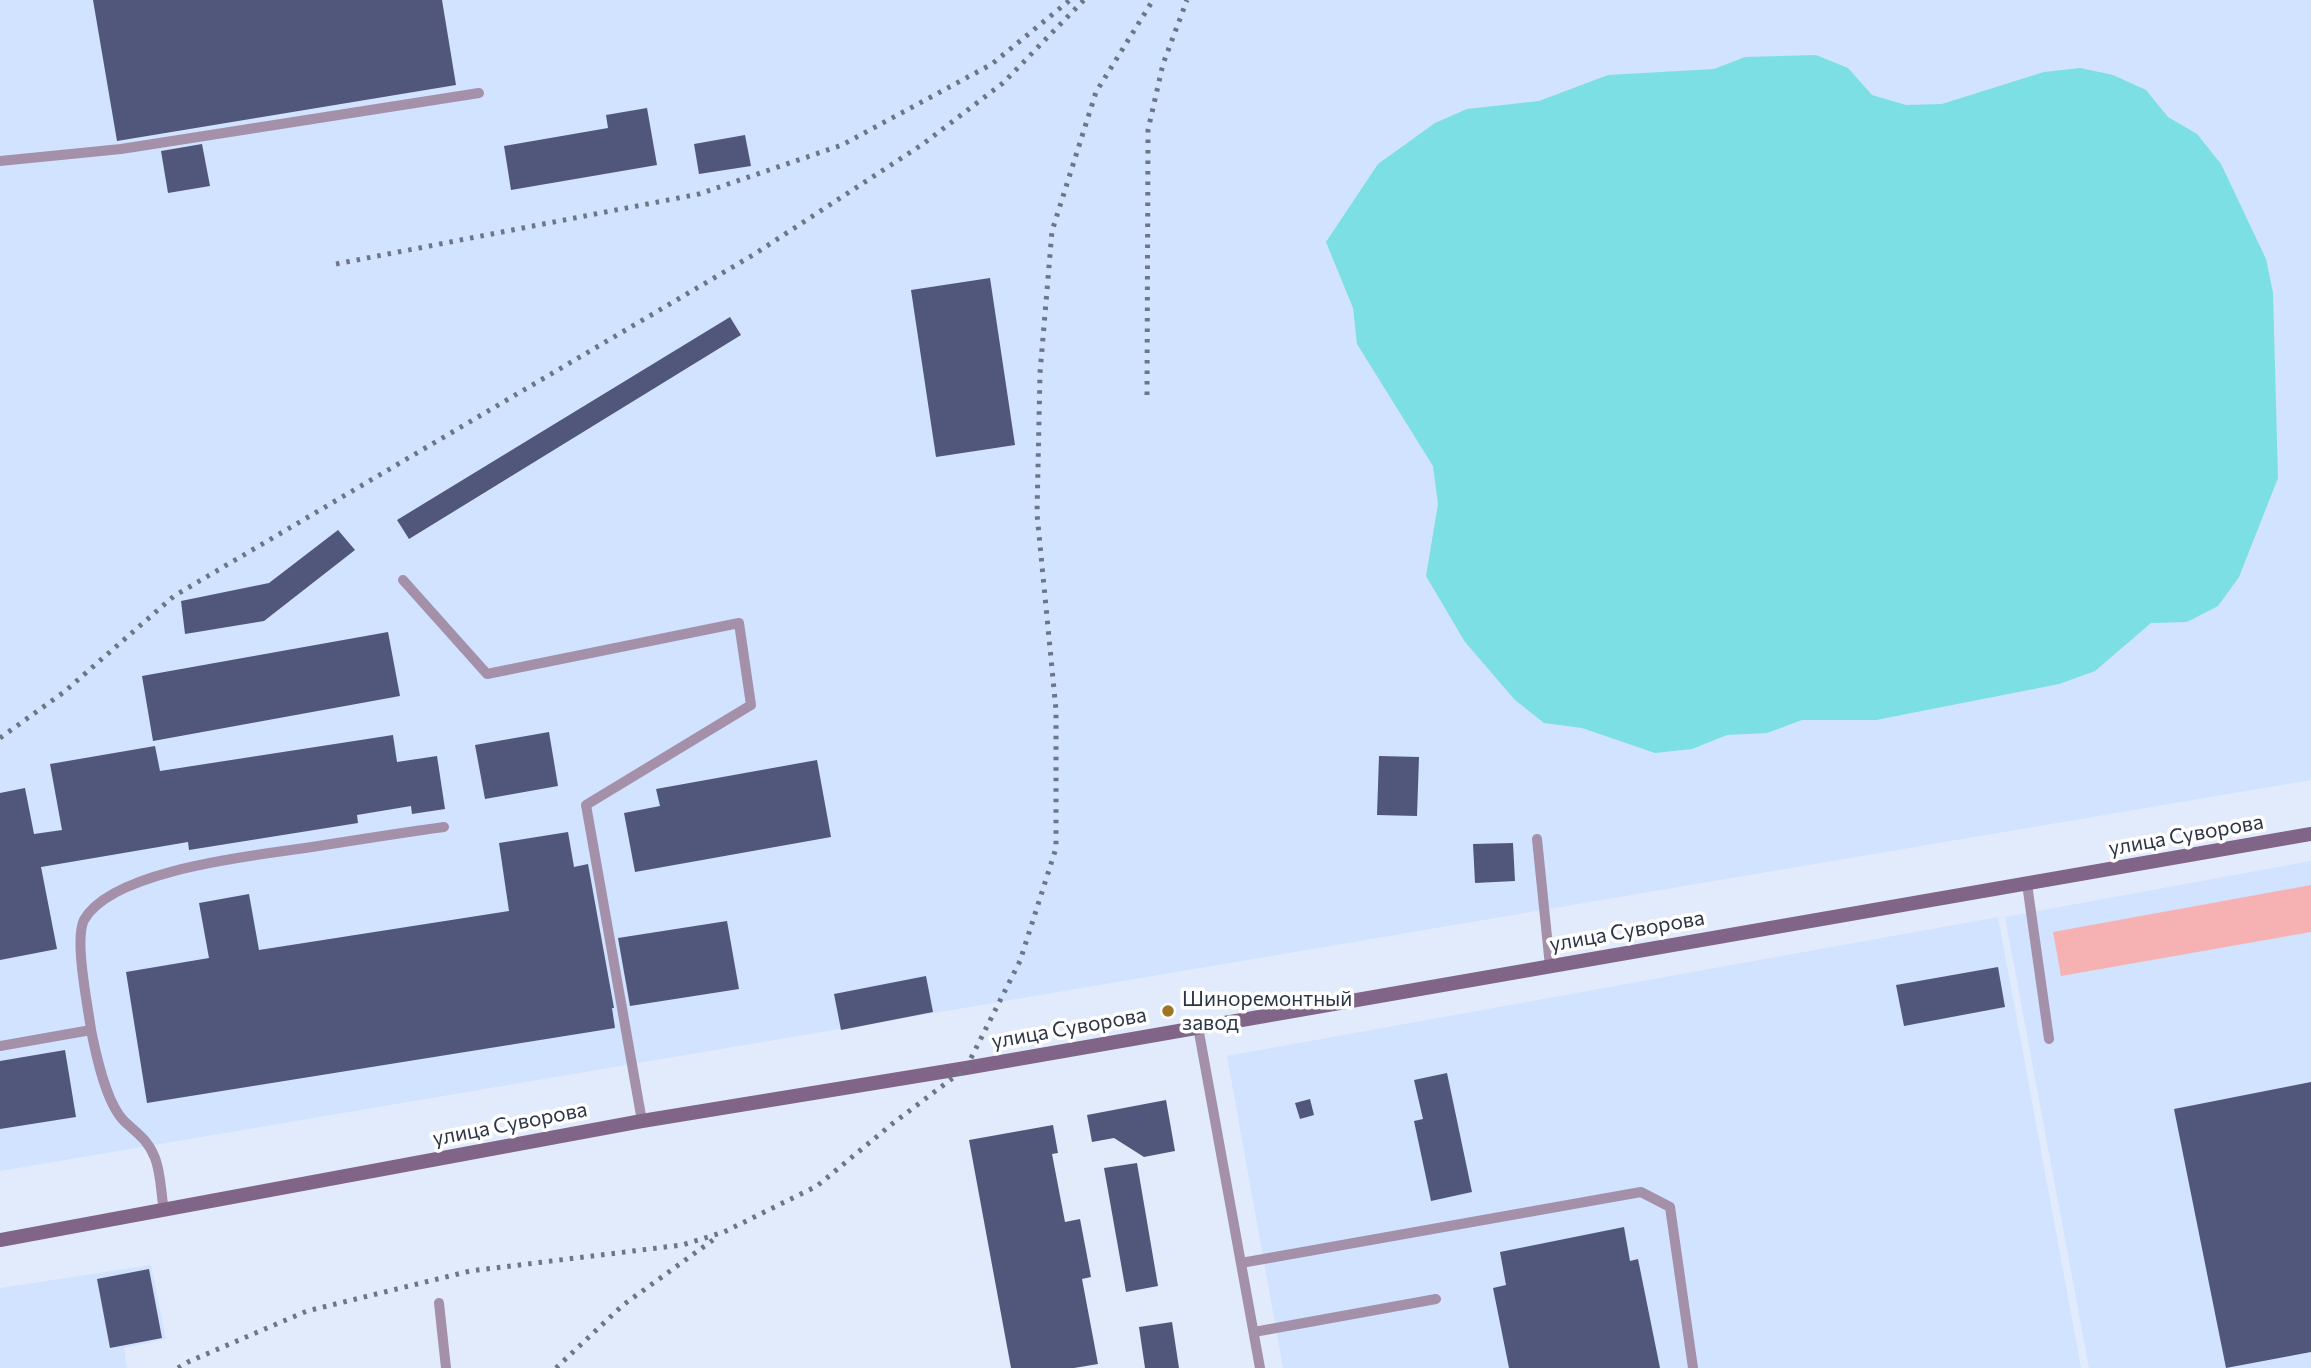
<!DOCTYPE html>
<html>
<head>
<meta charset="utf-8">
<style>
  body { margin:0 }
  canvas { display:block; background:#e1ebfb }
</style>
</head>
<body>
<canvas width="2311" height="1368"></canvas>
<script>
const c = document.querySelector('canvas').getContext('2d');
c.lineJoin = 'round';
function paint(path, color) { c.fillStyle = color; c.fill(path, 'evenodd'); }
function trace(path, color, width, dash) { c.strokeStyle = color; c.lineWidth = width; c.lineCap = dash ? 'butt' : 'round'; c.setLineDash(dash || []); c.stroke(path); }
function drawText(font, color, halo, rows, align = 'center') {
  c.font = font + ' Commissioner,sans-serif'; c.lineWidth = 7; c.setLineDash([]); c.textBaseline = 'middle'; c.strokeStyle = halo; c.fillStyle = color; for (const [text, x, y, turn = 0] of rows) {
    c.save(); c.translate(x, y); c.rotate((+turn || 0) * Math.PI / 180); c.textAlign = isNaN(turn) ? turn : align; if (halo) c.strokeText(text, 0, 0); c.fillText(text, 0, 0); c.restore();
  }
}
paint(new Path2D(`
  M0,0h2311v780l-2311,391z
  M2311,861v507h-222l-84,-451z
  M1998,917l83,451h-798l-56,-312z
  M151,1265l15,74 -42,9 3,20h-127v-80z`), '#d1e3fe');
paint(new Path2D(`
  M2311,885v47l-250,44 -8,-44z`), '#f6b2b2');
paint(new Path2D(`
  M1816,55l32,13 24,27 34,10 36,-1 102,-32 36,-4 33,7 33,15 22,27 29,17 24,30 45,95 7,34 5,185 -39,99 -21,29 -31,16 -36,1 -56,48 -36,13 -183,36h-74l-35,13 -40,2 -35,14 -37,4 -73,-25 -38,-5 -29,-23 -50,-58 -39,-66 12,-72 -5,-38 -76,-122 -4,-36 -27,-66 52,-78 57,-41 32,-14 72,-8 69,-26 106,-6 31,-12z`), '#7bdfe3');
paint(new Path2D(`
  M93,0h349l14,85 -339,56z
  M647,108l10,57 -146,25 -7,-44 104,-18 -2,-13z
  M745,135l6,31 -52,8 -5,-30z
  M202,144l8,42 -42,7 -7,-42z
  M990,278l25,167 -79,12 -25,-167z
  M730,317l11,18 -332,204 -12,-19z
  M338,530l17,20 -91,71 -79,13 -4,-33 88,-18z
  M388,632l12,64 -247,45 -11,-65z
  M549,732l9,54 -73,13 -10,-54z
  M393,735l4,27 40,-6 8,53 -33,5 -1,-8 -54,9 1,8 -169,27 -1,-8 -147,25 16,82 -57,11v-167l25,-5 9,46 28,-4 -12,-66 105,-18 5,25z
  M1379,756l40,1 -2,59 -40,-1z
  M817,760l14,77 -196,35 -11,-59 36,-7 -4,-17z
  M568,832l6,35 14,-3 26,144h-2l3,20 -468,75 -21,-131 83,-14 -10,-55 50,-9 10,56 250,-39 -10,-68z
  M1513,843l2,38 -40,2 -2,-39z
  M727,921l12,68 -109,17 -12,-68z
  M1998,967l7,40 -101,19 -8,-41z
  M926,976l7,36 -92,18 -7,-36z
  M65,1050l11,67 -76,12v-68z
  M1447,1073l25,119 -41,9 -17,-80 9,-2 -9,-39z
  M2311,1082v270l-85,16 -52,-259z
  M1310,1099l4,16 -14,4 -5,-16z
  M1166,1100l9,51 -31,6 -30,-19 -22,4 -5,-27z
  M1053,1125l5,28 -6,1 13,68 15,-3 11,58 -9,2 16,85 -24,4h-63l-42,-228z
  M1137,1163l21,123 -32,6 -22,-124z
  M1624,1227l6,34 8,-2 22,109h-151l-16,-80 13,-3 -6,-33z
  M149,1269l13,69 -52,10 -13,-69z
  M1172,1322l7,46h-34l-6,-41z`), '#51567b');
trace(new Path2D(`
  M0,161l121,-12 358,-56
  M403,580l84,94 252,-51 12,82 -165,100 56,316
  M1537,839l13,127
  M2027,884l22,155
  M1198,1027l62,341
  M91,1030c-3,-24 -17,-90 -7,-110 28,-51 175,-65 228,-73 44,-7 88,-14 132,-20
  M0,1046l91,-16c5,25 15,73 33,91 13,12 24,19 31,37 6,15 6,36 9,53
  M1241,1263l400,-71 29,15 23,161
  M439,1303l7,65
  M1254,1332l182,-33`), '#a490a9', 10);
trace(new Path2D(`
  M0,1240l642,-119 324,-53 1345,-234`), '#816589', 14);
trace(new Path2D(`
  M336,264l363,-70 143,-49 150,-81 78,-64
  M1147,395l1,-265 15,-66 24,-64
  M0,738l64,-46 110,-96 579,-341 170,-111 80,-61 81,-83
  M178,1368l12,-7 117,-50 163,-40 212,-26 42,-13 93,-46 75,-62 74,-56 54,-107 36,-113v-138l-19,-196 3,-141 12,-142 44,-139 57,-92
  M556,1368l67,-63 90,-65`), '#6c7686', 5, [3.5, 7]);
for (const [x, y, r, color] of [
  [1168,1011,7,"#a07525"]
]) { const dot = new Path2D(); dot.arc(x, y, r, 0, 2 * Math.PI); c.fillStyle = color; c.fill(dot); trace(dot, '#fff', 2.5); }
drawText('21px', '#2c3646', '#fff', [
  ["улица Суворова",2186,835,-10],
  ["улица Суворова",1627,931,-10],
  ["улица Суворова",1069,1028,-10],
  ["улица Суворова",510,1124,-11]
]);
drawText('21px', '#2c3646', '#fff', [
  ["Шиноремонтный",1182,999],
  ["завод",1182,1023]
], 'left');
</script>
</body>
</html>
